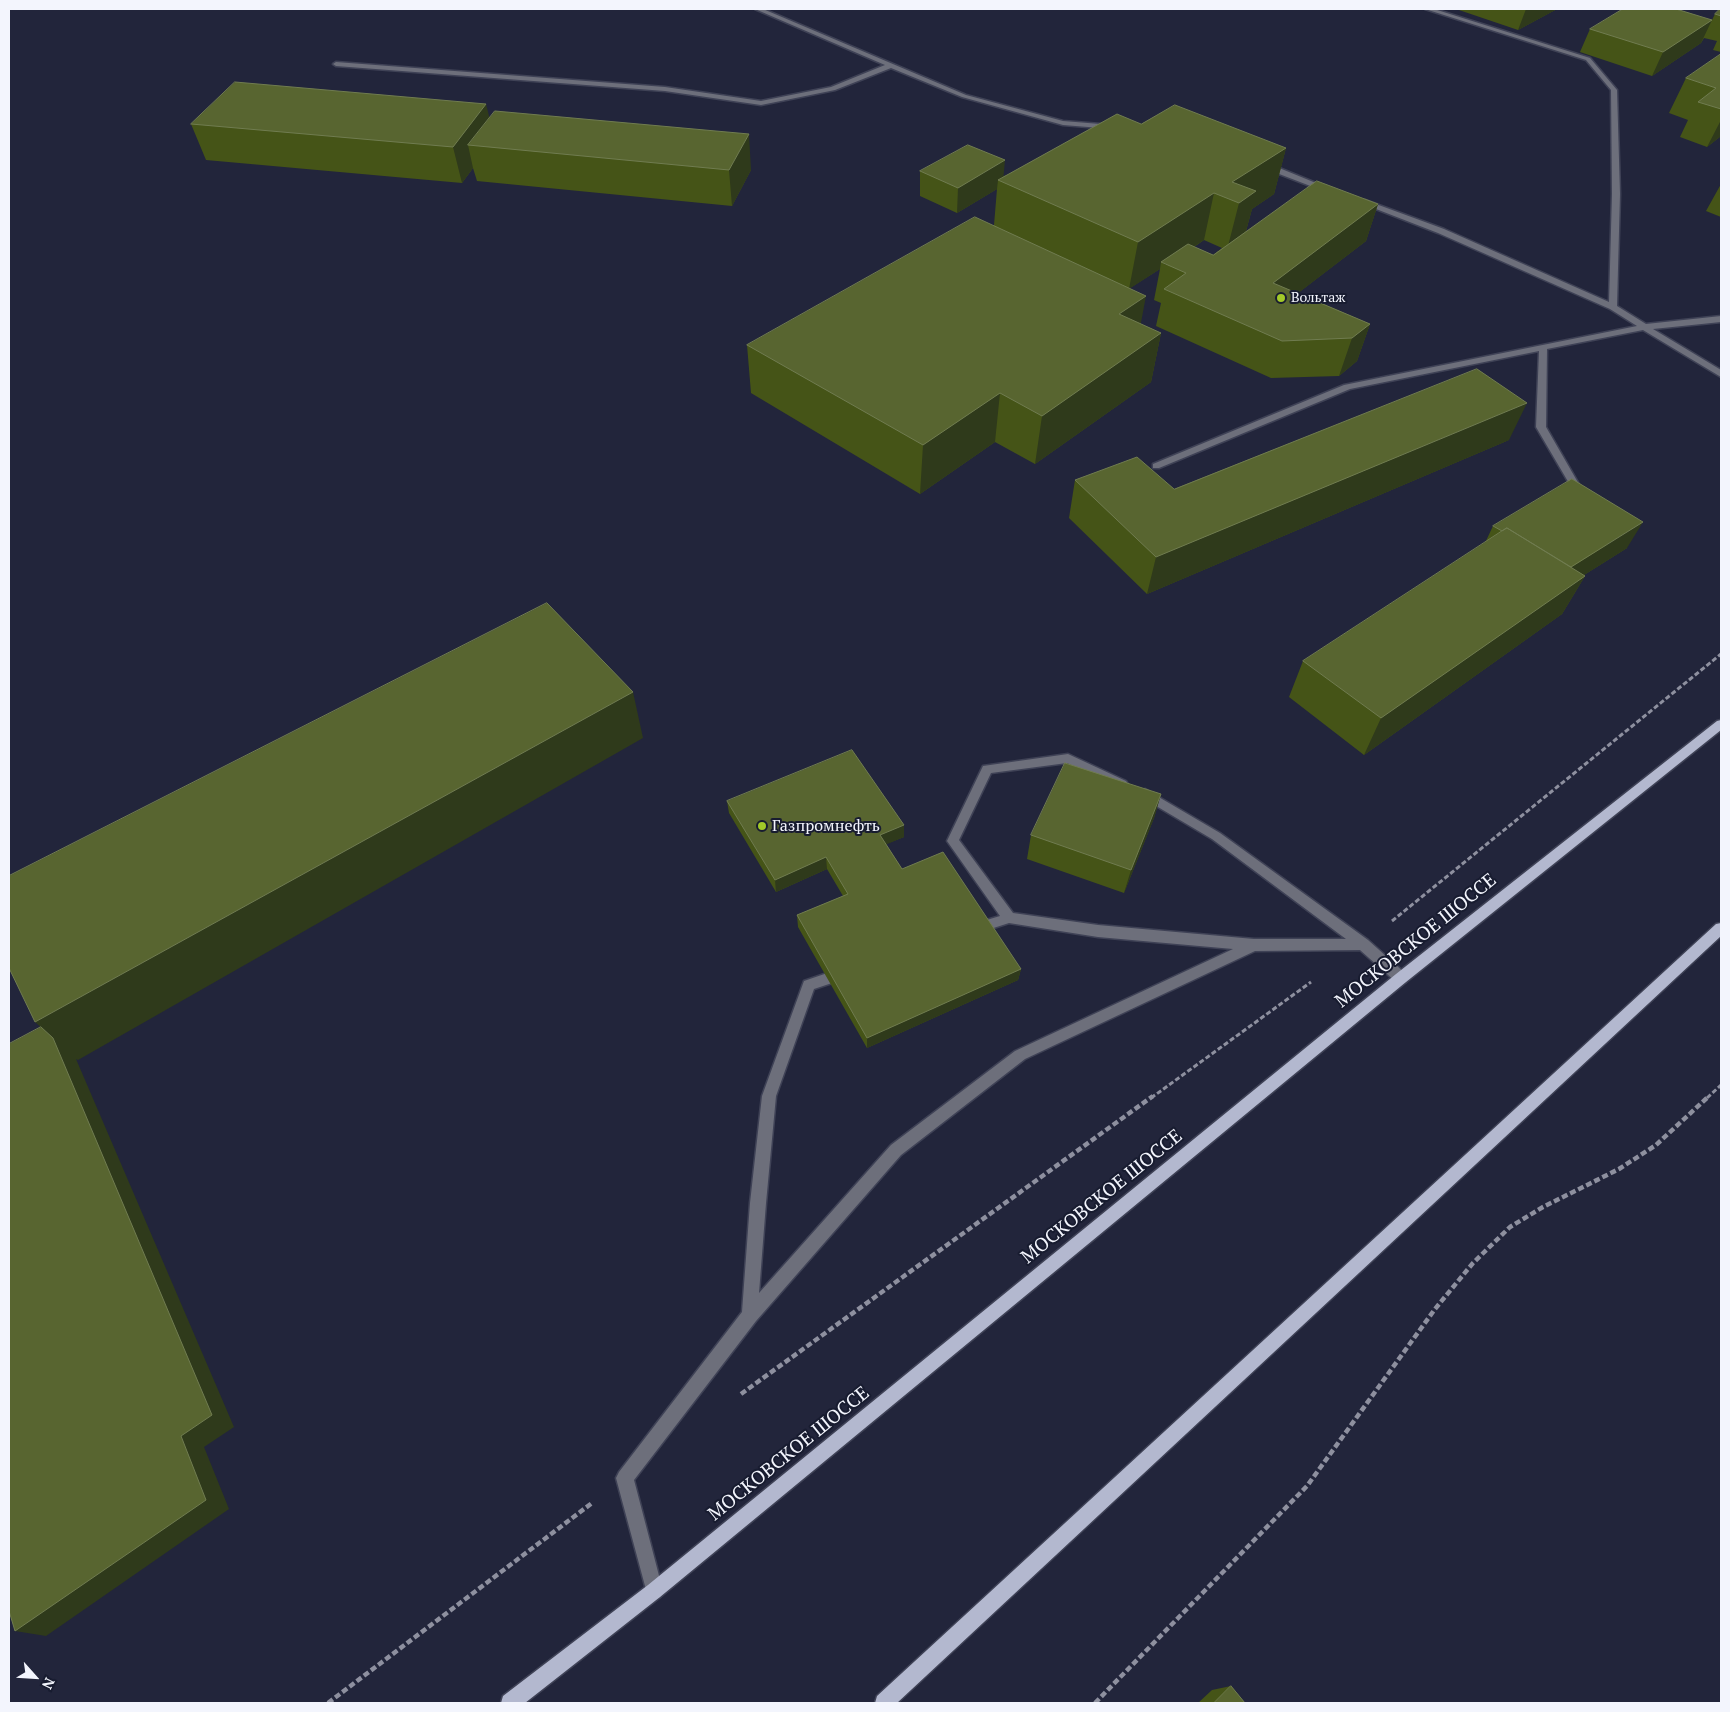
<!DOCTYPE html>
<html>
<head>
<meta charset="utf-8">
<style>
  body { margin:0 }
  #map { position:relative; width:1730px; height:1712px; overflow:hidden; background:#22253b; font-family:"PT Serif",serif }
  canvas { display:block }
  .frame { position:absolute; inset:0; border:10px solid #f3f5fd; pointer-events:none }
  .north { position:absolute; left:10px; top:1652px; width:50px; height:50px; -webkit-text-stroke:4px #181c30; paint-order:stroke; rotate:116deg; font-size:14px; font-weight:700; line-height:20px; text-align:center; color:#f3f5fd }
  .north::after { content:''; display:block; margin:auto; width:18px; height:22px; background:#f3f5fd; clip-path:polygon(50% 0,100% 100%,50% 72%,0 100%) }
</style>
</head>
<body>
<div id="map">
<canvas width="1730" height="1712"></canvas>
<div class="frame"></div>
<div class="north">N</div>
</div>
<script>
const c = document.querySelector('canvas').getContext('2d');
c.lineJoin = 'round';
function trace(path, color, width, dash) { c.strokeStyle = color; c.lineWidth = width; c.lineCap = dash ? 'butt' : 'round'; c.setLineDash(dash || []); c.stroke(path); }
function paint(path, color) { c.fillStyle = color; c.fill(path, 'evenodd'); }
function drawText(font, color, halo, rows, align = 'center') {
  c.font = font + ' "PT Serif",serif'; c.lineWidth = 4; c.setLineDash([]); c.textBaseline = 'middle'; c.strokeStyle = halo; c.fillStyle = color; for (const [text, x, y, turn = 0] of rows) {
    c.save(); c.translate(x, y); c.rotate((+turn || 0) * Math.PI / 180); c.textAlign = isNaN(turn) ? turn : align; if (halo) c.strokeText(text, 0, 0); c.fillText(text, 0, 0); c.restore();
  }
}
const minor = new Path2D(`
  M755,9h8l203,86 97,26 50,4 4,2 -4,2 -50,-4 -101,-28 -71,-29 -56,22 -74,15 -96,-14 -329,-25 -3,-2 3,-2 329,25 96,14 70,-14 54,-22z
  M1425,9h9l156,49 27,32 3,104 -3,112 29,18 75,-8v6l-68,7 68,41v7l-78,-47 -96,19 -1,78 34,59 6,4 -5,3 -8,-3 -37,-63 3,-76 -189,38 -191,79h-6v-4l191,-79 293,-59 -27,-17 -172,-76 -80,-31 7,-2 79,29 165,73 3,-108 -1,-104 -25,-30z
  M1261,163h6l66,27 -7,2 -65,-25z
  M1068,754l58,27 2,3 -2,3h-8l-51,-24 -76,10 -32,67 54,73 85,12 156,14h92l-134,-100 -71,-42 -2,-3 2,-3 4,-2 75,44 148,107 38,34 2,4 -2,4 -5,2 -5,-2 -36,-32 -105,1 -230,108 -124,96 -145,166 -122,159 29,111 -3,6 -6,3 -6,-3 -32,-119 3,-6 123,-160 8,-109 12,-107 42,-115 38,-13 5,2 2,4 -2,4 -33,11 -38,107 -10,107 -7,90 132,-148 124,-94 218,-102 -135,-12 -89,-14 -34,11 -5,-1 -2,-4 2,-4 30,-9 -53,-75 36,-75z`);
const major = new Path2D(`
  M1721,720v10l-315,252 -746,615 -135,106h-24l2,-7 145,-111 748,-611 321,-253z
  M1721,923v13l-824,767h-22l2,-7 839,-772z`);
trace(minor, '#3f4256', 3);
trace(major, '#3f4256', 3);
trace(new Path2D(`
  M1392,921l329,-267
  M1151,1098l160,-116
  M1707,1098l14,-13`), '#8e909f', 3, [5, 2.5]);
trace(new Path2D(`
  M741,1394l412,-298
  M328,1703l264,-200
  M1095,1703l212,-217 128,-177 38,-46 37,-36 33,-20 76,-38 37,-24 53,-49`), '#8e909f', 4.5, [6, 3]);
paint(minor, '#6d6f7b');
paint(major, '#b3b8cf');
paint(new Path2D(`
  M1456,9h101l-39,21z
  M1721,9v43l-8,-2 4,-9 -13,-3 -3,5 -49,33 -72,-24 10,-23 122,-9 3,-6z
  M1721,54v82l-14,11 -27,-10 8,-17 -19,-7 17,-35z
  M490,118l261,52 -19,36 -255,-25 -4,-13 -11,15 -256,-23 -15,-36z
  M1141,124l145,24 -12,46 -22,15 -6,22 132,-27 -12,37 -68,52 72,31 -13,37 -18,15 -68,2 -115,-52 5,-23 -7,-3 6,-31 -30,19 11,36 20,9 -10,49 -116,82 -40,-22 -75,52 -169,-101 -4,-48 247,-120 3,-36 -40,24 -37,-17v-25l84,5zM1204,240l18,8 -9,7 -19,-8z
  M1721,184v33l-15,-6z
  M1509,440l-362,154 -78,-76 6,-38 99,9z
  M1493,526l134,22 -43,27 1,1 -23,38 -198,141 -75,-58 14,-36 182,-118z
  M1161,794l-7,24 -30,75 -97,-34 4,-24z
  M727,801l177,36 -18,7 16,25 119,100 -3,11 -151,68 -69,-121 -1,-12 46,-19 -16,-27 -51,23 -47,-79z
  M1231,1686l14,17h-47l14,-13z`), '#455417');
paint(new Path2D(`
  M1526,9h31l-39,21z
  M1712,20l-11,23 -49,33 11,-24z
  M486,104l9,35 -27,6 5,23 -11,15 -9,-36z
  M1721,120v16l-14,11z
  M749,134l2,36 -19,36 -3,-36z
  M1286,148l-12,46 -22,15 -8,29 -17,12 12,-47 -7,-21z
  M1005,160l-2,22 -5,-2 -1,9 -40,24 1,-25z
  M1214,193l-10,47 -38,25 -5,-3 -1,7 -31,20 9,-47z
  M1378,204l-12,37 -103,79 10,-37z
  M1146,296l-9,48 -18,-30z
  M1370,324l-13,37 -18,15 13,-38z
  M1161,333l-10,49 -116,82 7,-48z
  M1000,393l-5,49 -75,52 3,-49z
  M1527,403l-18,37 -362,154 9,-37z
  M1643,522l-16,26 -78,49 15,-25z
  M1585,576l-23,38 -198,141 17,-37z
  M633,692l10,46 -565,322 -2,-1 158,368 -30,20 25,62 -183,127 -31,-5 166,-195 -128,-398 -18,-16z
  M1161,794l-7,24 -30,75 7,-23z
  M904,825v12l-24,10v-12z
  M826,857l1,12 -51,23 -1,-12z
  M1021,969l-3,11 -151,68v-10z`), '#2f3a1b');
const building = new Path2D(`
  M1623,9h53l36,11 -49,32 -73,-23z
  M1720,9h1v7l-6,-2z
  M1721,54v55l-23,-7 18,-14 -30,-10z
  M235,82l251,22 -33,43 -262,-23z
  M1175,105l111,43 -54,34 24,9 -17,12 -25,-10 -76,49 -140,-62 119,-66 24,10z
  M495,111l254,23 -20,36 -261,-25z
  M968,145l37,15 -47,28 -38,-17z
  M1317,181l61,23 -105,79 97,41 -18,14 -70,3 -118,-52 22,-16 -25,-11 27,-18 25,11z
  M975,217l171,79 -27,18 42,19 -119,83 -42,-23 -77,52 -176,-100z
  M1477,369l50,34 -371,154 -81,-77 62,-23 37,32z
  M1572,479l71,43 -72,45 -64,-39 -5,3 -9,-5z
  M1507,528l78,48 -204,142 -78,-57z
  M547,603l86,89 -598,330 -26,-54v-92z
  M852,750l52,75 -24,10 22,34 41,-17 78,117 -154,69 -70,-123 51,-21 -22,-37 -51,23 -48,-79z
  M1065,763l96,31 -30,76 -100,-35z
  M41,1027l12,11 159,377 -31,21 25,64 -191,131 -6,-20v-567z
  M1231,1686l14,17h-31z`);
paint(building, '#586530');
trace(building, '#707c50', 1);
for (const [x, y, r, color] of [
  [1281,298,5,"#a1c929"],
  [762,826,5,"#a1c929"]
]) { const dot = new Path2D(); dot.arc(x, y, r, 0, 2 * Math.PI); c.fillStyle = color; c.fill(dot); trace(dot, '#181c30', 2); }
drawText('14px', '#f3f5fd', '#181c30', [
  ["Вольтаж",1291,298]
], 'left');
drawText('16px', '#f3f5fd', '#181c30', [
  ["Газпромнефть",772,826]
], 'left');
drawText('19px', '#f3f5fd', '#181c30', [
  ["МОСКОВСКОЕ ШОССЕ",1416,941,-39],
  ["МОСКОВСКОЕ ШОССЕ",1102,1197,-39],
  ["МОСКОВСКОЕ ШОССЕ",789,1454,-39]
]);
</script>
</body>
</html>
